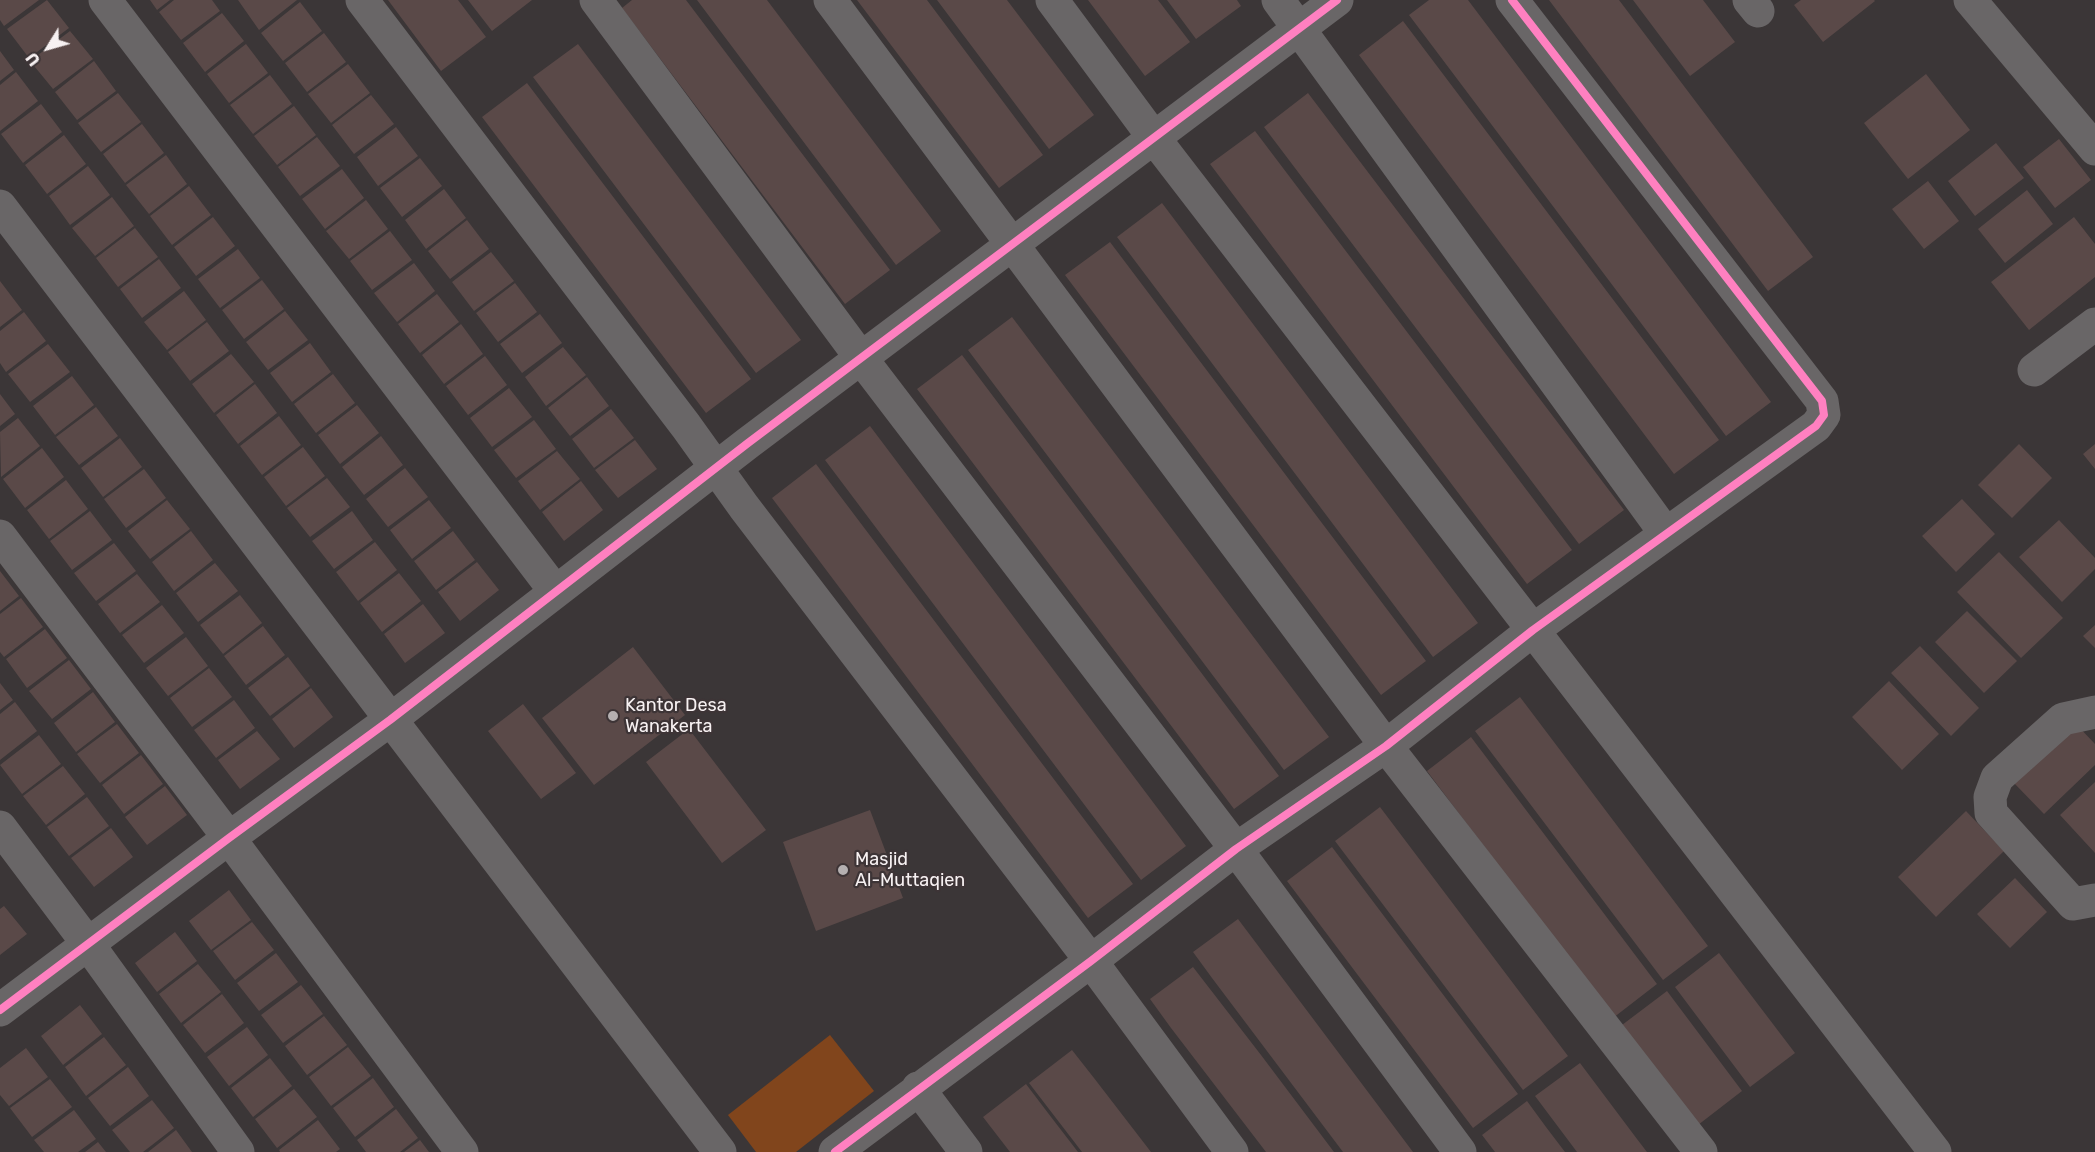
<!DOCTYPE html>
<html>
<head>
<meta charset="utf-8">
<style>
  body { margin:0 }
  #map { position:relative; width:2095px; height:1152px; overflow:hidden; background:#3b3637; font-family:Rubik,sans-serif }
  canvas { display:block }
  .north { position:absolute; left:18px; top:18px; width:60px; height:60px; -webkit-text-stroke:4px #3d3436; paint-order:stroke; rotate:233deg; font-size:16px; font-weight:700; line-height:24px; text-align:center; color:#f7f1f2 }
  .north::after { content:''; display:block; margin:auto; width:21px; height:27px; background:#f7f1f2; clip-path:polygon(50% 0,100% 100%,50% 72%,0 100%) }
</style>
</head>
<body>
<div id="map">
<canvas width="2095" height="1152"></canvas>
<div class="north">U</div>
</div>
<script>
const c = document.querySelector('canvas').getContext('2d');
c.lineJoin = 'round';
function paint(path, color) { c.fillStyle = color; c.fill(path, 'evenodd'); }
function trace(path, color, width, dash) { c.strokeStyle = color; c.lineWidth = width; c.lineCap = dash ? 'butt' : 'round'; c.setLineDash(dash || []); c.stroke(path); }
function drawText(font, color, halo, rows, align = 'center') {
  c.font = font + ' Rubik,sans-serif'; c.lineWidth = 4.5; c.setLineDash([]); c.textBaseline = 'middle'; c.strokeStyle = halo; c.fillStyle = color; for (const [text, x, y, turn = 0] of rows) {
    c.save(); c.translate(x, y); c.rotate((+turn || 0) * Math.PI / 180); c.textAlign = isNaN(turn) ? turn : align; if (halo) c.strokeText(text, 0, 0); c.fillText(text, 0, 0); c.restore();
  }
}
paint(new Path2D(`
  M830,1035l44,56 -78,61h-40l-28,-37z`), '#81451c');
paint(new Path2D(`
  M0,0h39l-35,26 -4,-6z
  M47,0l22,28 -40,30 -22,-29z
  M150,0h20l-13,10z
  M174,0h38l8,11 -39,29 -22,-28z
  M238,0h59l-38,30z
  M388,0h70l28,37 -45,34z
  M468,0h64l-40,31z
  M632,0h54l204,270 -45,34 -223,-296z
  M697,0h70l174,231 -45,34z
  M857,0h70l116,155 -44,33z
  M937,0h70l87,115 -45,34z
  M1088,0h70l32,42 -45,34z
  M1167,0h70l4,6 -45,33z
  M1429,0h39l303,402 -45,34 -317,-421z
  M1549,0h70l194,257 -45,34z
  M1633,0h70l32,42 -45,34z
  M1801,0h73l1,1 -52,41 -29,-37z
  M300,2l22,29 -39,30 -22,-28z
  M222,13l22,28 -39,31 -22,-29z
  M1403,21l316,419 -45,34 -315,-419z
  M70,31l23,28 -40,30 -23,-28z
  M324,33l22,29 -39,30 -22,-29z
  M246,44l22,29 -39,30 -22,-29z
  M578,44l223,296 -45,33 -223,-296z
  M0,51l14,19 -14,11z
  M94,61l22,30 -39,29 -22,-28z
  M348,64l22,29 -39,30 -23,-29z
  M16,72l22,29 -38,30v-46z
  M1926,74l44,56 -62,49 -44,-56z
  M270,75l22,29 -39,30 -23,-29z
  M527,83l224,296 -45,34 -224,-296z
  M118,93l23,29 -40,30 -23,-29z
  M1308,93l316,417 -45,34 -315,-417z
  M371,95l23,29 -40,30 -22,-29z
  M41,104l21,28 -39,31 -22,-29z
  M294,106l22,29 -39,30 -23,-29z
  M142,124l22,29 -39,30 -22,-29z
  M396,127l22,29 -40,30 -21,-29z
  M1255,131l317,419 -45,34 -317,-420z
  M64,135l22,29 -39,30 -22,-29z
  M317,137l23,29 -40,30 -22,-29z
  M2059,139l32,41 -36,28 -32,-41z
  M1996,143l28,35 -49,38 -27,-35z
  M166,155l21,29 -38,30 -23,-29z
  M420,158l22,28 -40,31 -22,-29z
  M88,166l22,29 -40,30 -21,-29z
  M342,169l22,29 -39,31 -23,-30z
  M1928,181l31,40 -35,28 -32,-40z
  M189,186l22,29 -39,30 -22,-29z
  M444,189l22,29 -40,31 -21,-29z
  M2027,190l26,34 -48,39 -27,-34z
  M112,197l22,29 -39,30 -23,-28z
  M366,200l22,29 -39,30 -23,-28z
  M1162,203l316,420 -45,34 -316,-420z
  M213,217l22,29 -39,30 -22,-29z
  M2074,217l21,27v33l-66,53 -38,-48z
  M467,220l22,29 -39,30 -22,-28z
  M135,228l23,29 -40,30 -22,-29z
  M390,231l22,29 -40,30 -22,-29z
  M1110,242l316,419 -45,34 -316,-420z
  M238,249l22,29 -40,30 -22,-29z
  M491,252l23,29 -40,30 -22,-29z
  M159,259l22,29 -39,30 -22,-29z
  M414,263l21,28 -38,31 -23,-29z
  M262,280l22,29 -40,30 -22,-29z
  M0,281l22,29 -22,17z
  M515,283l22,29 -39,30 -22,-29z
  M184,291l22,29 -39,30 -23,-28z
  M437,294l22,28 -39,31 -22,-29z
  M285,311l23,29 -40,30 -22,-28z
  M24,312l22,29 -40,31 -6,-9v-32z
  M540,314l22,29 -40,30 -22,-29z
  M1012,317l317,420 -45,33 -316,-420z
  M207,322l22,29 -39,30 -22,-29z
  M461,324l22,30 -39,30 -22,-29z
  M310,343l21,29 -39,30 -22,-29z
  M48,344l22,28 -40,30 -22,-28z
  M563,347l23,28 -40,31 -21,-29z
  M231,354l23,28 -40,31 -22,-29z
  M962,355l317,421 -45,33 -317,-420z
  M485,356l22,29 -39,30 -22,-29z
  M333,374l22,29 -39,30 -22,-29z
  M72,376l22,29 -39,30 -22,-29z
  M587,377l22,29 -39,30 -22,-28z
  M255,384l22,29 -39,31 -22,-29z
  M509,388l23,29 -40,30 -22,-29z
  M0,394l15,20 -15,12z
  M357,405l22,28 -39,31 -22,-29z
  M96,407l22,29 -39,29 -23,-28z
  M611,409l23,29 -40,30 -22,-29z
  M279,416l22,29 -39,30 -22,-29z
  M18,418l22,28 -39,31 -1,-45z
  M534,420l22,29 -40,29 -22,-28z
  M870,426l316,420 -45,34 -316,-420z
  M381,436l22,29 -39,30 -22,-28z
  M120,438l22,29 -39,30 -22,-29z
  M635,440l22,29 -39,29 -23,-28z
  M2019,444l33,34 -40,40 -34,-33z
  M2095,444v25l-12,-15z
  M303,447l22,29 -39,30 -22,-29z
  M42,448l22,29 -39,31 -22,-29z
  M557,451l23,28 -40,31 -22,-29z
  M816,464l317,420 -45,34 -316,-420z
  M405,468l23,29 -40,30 -22,-28z
  M144,469l22,29 -40,30 -22,-29z
  M327,478l23,29 -40,30 -23,-29z
  M66,480l22,29 -39,30 -22,-29z
  M581,481l22,29 -39,31 -22,-29z
  M1962,499l33,35 -39,38 -34,-36z
  M167,500l23,29 -40,30 -22,-28z
  M429,500l22,28 -39,31 -22,-29z
  M90,511l22,29 -40,30 -22,-29z
  M352,511l21,29 -39,29 -22,-28z
  M2059,520l36,38v11l-33,33 -43,-45z
  M191,531l22,29 -39,31 -22,-29z
  M453,531l22,29 -39,30 -22,-29z
  M375,542l22,28 -39,31 -22,-29z
  M114,543l22,28 -40,30 -22,-28z
  M1999,552l64,66 -42,40 -64,-66z
  M477,562l22,28 -39,31 -22,-29z
  M215,563l23,28 -40,31 -22,-29z
  M0,571l19,25 -19,15z
  M399,573l22,28 -39,31 -22,-29z
  M137,574l23,28 -40,31 -22,-29z
  M240,595l22,28 -39,31 -23,-29z
  M21,598l22,29 -39,30 -4,-5v-38z
  M423,604l22,29 -40,30 -21,-29z
  M162,605l22,28 -40,30 -22,-28z
  M1967,611l50,50 -33,32 -49,-51z
  M2095,625v23l-12,-12z
  M263,626l22,29 -39,30 -22,-29z
  M45,629l22,29 -40,30 -21,-29z
  M186,637l22,29 -40,30 -22,-28z
  M1920,646l59,62 -28,28 -60,-63z
  M633,647l52,68 -91,70 -52,-67z
  M288,657l22,29 -40,30 -22,-28z
  M69,660l22,29 -39,30 -23,-28z
  M209,668l23,29 -40,30 -22,-29z
  M1889,681l50,53 -37,36 -50,-53z
  M0,683l13,17 -13,10z
  M311,688l22,29 -39,31 -22,-29z
  M93,692l22,30 -39,30 -22,-29z
  M1520,697l188,249 -45,34 -188,-249z
  M234,700l21,28 -39,30 -22,-28z
  M15,702l22,29 -37,29v-46z
  M523,704l53,69 -35,26 -53,-68z
  M2075,723l20,21v21l-51,49 -31,-32z
  M117,724l22,29 -39,30 -23,-29z
  M689,729l77,101 -44,33 -76,-101z
  M257,731l23,28 -40,30 -22,-29z
  M39,735l22,29 -39,30 -22,-29z
  M1471,737l186,247 -44,34 -186,-247z
  M141,755l22,29 -39,30 -22,-29z
  M63,766l22,28 -39,31 -23,-29z
  M2095,782v71l-35,-38z
  M165,786l22,29 -40,30 -22,-28z
  M87,797l22,29 -40,30 -22,-29z
  M1380,807l188,249 -45,34 -188,-249z
  M870,810l33,88 -87,33 -33,-89z
  M1966,811l38,40 -68,66 -38,-40z
  M111,828l22,29 -39,30 -23,-29z
  M1332,847l186,247 -45,34 -186,-247z
  M2015,878l32,34 -37,36 -33,-34z
  M229,890l22,30 -40,30 -22,-29z
  M4,906l23,28 -27,21v-46z
  M1238,919l73,97 102,136h-70l-131,-174 -19,-26z
  M252,922l22,28 -39,30 -22,-29z
  M175,932l22,29 -40,31 -22,-29z
  M276,953l22,29 -39,29 -22,-28z
  M1719,953l76,100 -45,34 -75,-100z
  M198,964l23,28 -40,31 -22,-29z
  M1193,967l68,88 73,97h-68l-95,-124 -21,-29z
  M301,985l22,29 -40,29 -22,-28z
  M1667,991l75,100 -44,34 -76,-100z
  M222,994l22,29 -39,30 -22,-28z
  M80,1005l22,29 -39,31 -22,-29z
  M324,1016l23,29 -40,30 -22,-29z
  M247,1027l21,28 -39,31 -22,-29z
  M104,1037l22,28 -40,31 -21,-29z
  M348,1047l23,29 -40,30 -22,-29z
  M26,1048l22,29 -39,29 -9,-11v-27z
  M1072,1050l22,28 57,74h-69l-53,-69z
  M270,1058l22,28 -39,31 -22,-29z
  M1580,1063l57,76 10,13h-70l-42,-56z
  M128,1067l21,29 -39,30 -22,-28z
  M373,1078l21,29 -39,30 -22,-29z
  M50,1079l22,28 -40,30 -22,-29z
  M1026,1084l22,29 30,39h-68l-27,-35z
  M294,1089l23,28 -40,31 -22,-29z
  M152,1100l22,28 -31,24h-13l-18,-22z
  M1527,1101l19,26 19,25h-70l-13,-17z
  M396,1109l22,29 -18,14h-34l-9,-12z
  M74,1110l22,29 -18,13h-34l-10,-12z
  M318,1120l22,29 -4,3h-56l-1,-2z
  M176,1130l16,22h-44z
  M420,1140l9,12h-25z
  M98,1142l8,10h-21z`), '#5a4948');
trace(new Path2D(`
  M105,0l450,591
  M362,0l324,426 58,81 347,454 141,191
  M596,0l265,358 375,491 224,303
  M830,0l556,746 315,406
  M1052,0l102,138 781,1014
  M1278,0l388,534
  M1749,0l9,11
  M1970,0l125,149
  M0,206l720,946
  M2034,370l61,-46
  M0,536l229,302 233,314
  M2095,712l-32,7 -66,59 -7,19 1,16 82,91 22,-4
  M0,827l88,117 150,208
  M0,1010l229,-172 161,-118 358,-277 589,-443
  M918,1088l48,64
  M835,1152l256,-191 145,-112 150,-103 147,-116 283,-204 8,-11 -2,-14 -310,-401`), '#696667', 33);
trace(new Path2D(`
  M0,1010l229,-172 161,-118 358,-277 589,-443
  M835,1152l256,-191 145,-112 150,-103 147,-116 283,-204 8,-11 -2,-14 -310,-401`), '#ff80c0', 8);
for (const [x, y, r, color] of [
  [613,716,6,"#b5b0b1"],
  [843,870,6,"#b5b0b1"]
]) { const dot = new Path2D(); dot.arc(x, y, r, 0, 2 * Math.PI); c.fillStyle = color; c.fill(dot); trace(dot, '#3d3436', 2); }
drawText('18px', '#f7f1f2', '#3d3436', [
  ["Kantor Desa",625,706],
  ["Wanakerta",625,727],
  ["Masjid",855,860],
  ["Al-Muttaqien",855,881]
], 'left');
</script>
</body>
</html>
